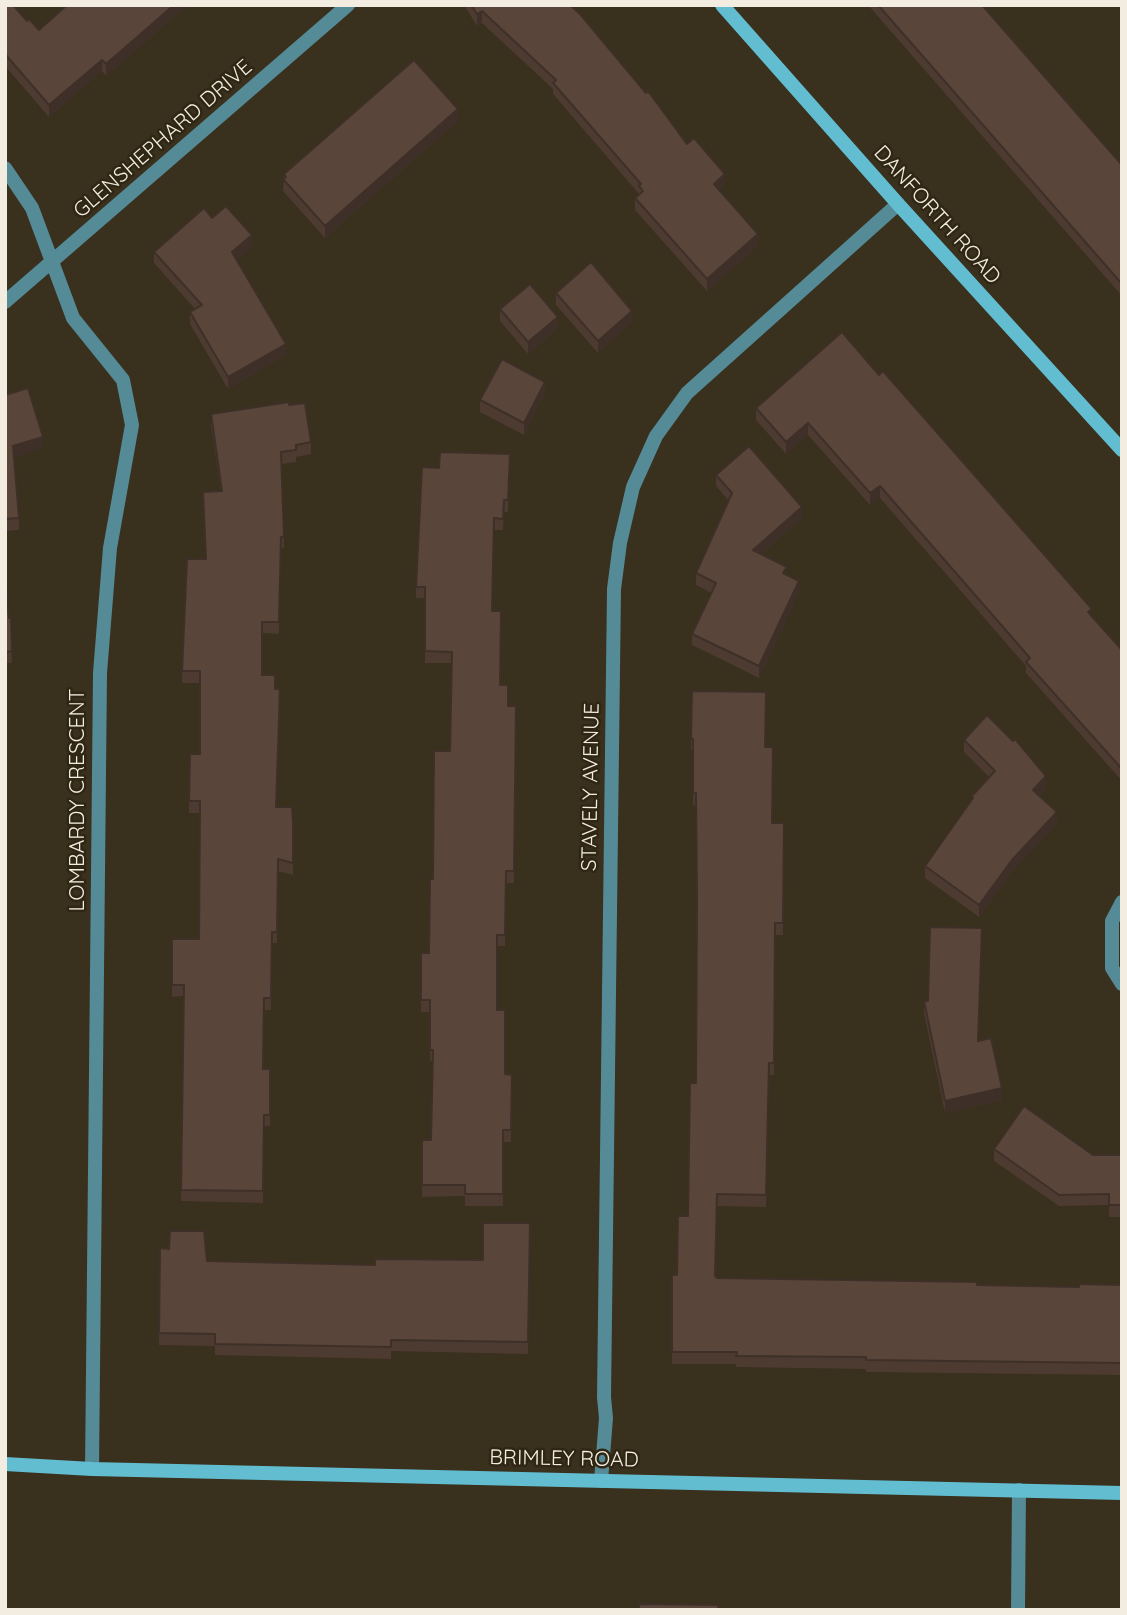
<!DOCTYPE html>
<html>
<head>
<meta charset="utf-8">
<style>
  body { margin:0 }
  #map { position:relative; width:1127px; height:1615px; overflow:hidden; background:#39301d; font-family:Quicksand,sans-serif }
  canvas { display:block }
  .frame { position:absolute; inset:0; border:7px solid #f3ede1; pointer-events:none }
</style>
</head>
<body>
<div id="map">
<canvas width="1127" height="1615"></canvas>
<div class="frame"></div>
</div>
<script>
const c = document.querySelector('canvas').getContext('2d');
c.lineJoin = 'round';
function trace(path, color, width, dash) { c.strokeStyle = color; c.lineWidth = width; c.lineCap = dash ? 'butt' : 'round'; c.setLineDash(dash || []); c.stroke(path); }
function paint(path, color) { c.fillStyle = color; c.fill(path, 'evenodd'); }
function drawText(font, color, halo, rows, align = 'center') {
  c.font = font + ' Quicksand,sans-serif'; c.lineWidth = 5; c.setLineDash([]); c.textBaseline = 'middle'; c.strokeStyle = halo; c.fillStyle = color; for (const [text, x, y, turn = 0] of rows) {
    c.save(); c.translate(x, y); c.rotate((+turn || 0) * Math.PI / 180); c.textAlign = isNaN(turn) ? turn : align; if (halo) c.strokeText(text, 0, 0); c.fillText(text, 0, 0); c.restore();
  }
}
trace(new Path2D(`
  M1018,1610l1,-120`), '#558b97', 14);
trace(new Path2D(`
  M5,168l27,40 41,110 50,62 9,45 -22,123 -10,125 -8,796
  M5,302l343,-297
  M1122,902l-10,19v47l10,16
  M601,1481l5,-63 -2,-21 10,-808 6,-46 13,-56 23,-51 31,-43 211,-189`), '#558b97', 14);
trace(new Path2D(`
  M722,5l176,199 224,246
  M5,1464l87,5 1030,24`), '#63bdd1', 14);
paint(new Path2D(`
  M5,5l34,25 28,-25h121l-82,71 -4,-5 -53,46 -44,-51z
  M464,5h106l117,139 38,41 -6,5 39,56 -51,45 -72,-81v-12l4,-3v-1l-86,-100v-5l-71,-66 -5,3z
  M868,5h114l140,160v131z
  M458,121l-133,117 -42,-47 1,-17z
  M212,218l40,29 -16,13 50,95 -58,34 -38,-65v-12l5,-3 -41,-46v-11z
  M556,293l76,29 -34,31 -42,-48z
  M500,309l58,19 -30,26 -28,-33z
  M842,332l280,318v131l-96,-108v-7l-146,-168 -10,7 -62,-70 -22,19 -30,-34v-12z
  M545,393l-21,42 -44,-23v-12z
  M5,395l38,53 -29,9 5,61v12l-14,1z
  M289,405l22,37v12l-15,3v5l-14,2 2,84 -3,1 -2,85 -17,-1v42l15,132 16,15v53l-15,-4 -1,72h-5l-1,67h-7l-1,59h7v57h-6l-1,77 -82,-2 2,-205 -11,1v-58h27l1,-126h-11v-12l11,-47v-71h-18v-12l39,-180 -10,-65v-12z
  M510,454l-2,58h-4l-1,18h-9l-2,81 8,74 8,21h8l-2,177h-8l-1,63h-8v64l8,64 7,1 -1,67h-8v64h-38v-10l-43,1v-57h9l2,-79h-3v-49h-9v-59h8l4,-74 17,-128 1,-88h-26v-65h-9v-11l23,-119z
  M716,475l86,43 -40,36 25,21 12,18 -40,85 -67,-33v-11l19,-41 -15,-8v-12l33,-72 -13,-15z
  M5,581l4,37h2l1,45h-7z
  M692,691l73,56 7,76h12l-1,112h-8l-1,140h-5l-3,132 -49,-1 -2,70 2,2 362,9 43,-2v90l-256,-3v-3l-130,-2v-3h-64v-89h5l11,-59 8,-133 1,-176 -1,-102h-3v-55h-2z
  M964,740l82,48 -7,7 18,29 -45,47 -33,46 -54,-39v-12l47,-65v-5l17,-19 -25,-25z
  M924,1001l54,40 24,59 -57,13 -21,-100z
  M994,1149l99,6h29v62h-13v-12l-50,1 -65,-45z
  M530,1223l-2,131 -137,-3v8l-176,-4v-9l-56,-1 1,-97 47,13 168,4 108,-5z`), '#4d3b31');
paint(new Path2D(`
  M174,5h14l-82,71v-12z
  M482,11v12l-5,3v-12z
  M102,60v11l-53,46v-12z
  M458,109v12l-133,117v-12z
  M725,174v11l-11,10v-11z
  M758,234v12l-51,45v-12z
  M252,235v12l-20,17v-12z
  M632,311v11l-34,31v-12z
  M558,317v11l-30,26v-12z
  M286,344v11l-58,34v-12z
  M545,382v11l-21,42v-12z
  M808,423v12l-22,19v-12z
  M43,437v11l-30,10v-12z
  M880,486v12l-10,7v-12z
  M802,507v11l-49,44v-12z
  M799,581v12l-40,85v-12z
  M1046,776v12l-13,13v-11z
  M1057,812v12l-45,47 -33,46v-12l33,-45z
  M1002,1088v12l-57,13v-12z`), '#3e3028');
const building = new Path2D(`
  M5,5h8l14,16 2,-2 10,11 28,-25h107l-68,59 -4,-4 -53,45 -44,-51z
  M471,5h99l10,9 66,79 2,-2 39,53 7,-6 31,36 -11,10 44,50 -51,45 -72,-81 8,-7 -4,-5 2,-2 -88,-101 3,-3 -74,-69 -5,3z
  M878,5h104l140,160v119z
  M414,60l44,49 -133,117 -42,-47 3,-2 -2,-3z
  M226,206l26,29 -20,17 54,92 -58,33 -38,-65 12,-7 -48,-53 50,-44 8,10z
  M591,262l41,49 -34,30 -42,-48z
  M530,284l28,33 -30,25 -28,-33z
  M842,332l37,43 4,-4 209,238 -4,3 34,38v119l-96,-107 4,-4 -150,-172 -10,7 -62,-70 -22,19 -30,-34z
  M502,359l43,23 -21,41 -44,-23z
  M28,388l15,49 -30,9 6,72 -14,1v-124z
  M289,402v3l16,-2 6,39 -15,3v5l-15,2 3,85h-3l-2,85h-17v53h13v14h5l-4,118h16l1,15v41l-15,-4 -1,73h-5l-1,66h-7l-1,71h7v46h-6l-1,76 -82,-1 3,-205h-12v-46h27l1,-138h-11l1,-47h10v-83h-18l5,-112h19l-3,-67 19,-1 -11,-77z
  M749,446l53,61 -49,43 34,17 -4,6 16,8 -40,85 -67,-32 24,-51 -20,-10 36,-80 -16,-18z
  M440,452l70,2 -2,46h-4l-1,19 -9,-1 -2,93h9l-1,74h8v21h8l-2,165h-8l-1,64h-8v75h8v64l7,1 -1,55h-8v64h-38v-9h-43v-45h9l2,-90h-3v-50h-9v-47h8l1,-74h3l1,-128h16l2,-99 -27,-1v-64h-9l6,-120 17,1z
  M5,581l4,37h2l1,33 -7,1z
  M692,691l74,1 -1,55h8l-1,76h12l-1,100h-8l-1,140h-5l-3,132 -49,-1 -2,82 2,2 260,4v3l102,2v-3l43,1v78l-256,-3v-3l-130,-1 1,-4h-65v-77h5l1,-59h10l2,-133h6l1,-184 -1,-106h-3v-54l-2,-1z
  M987,715l26,26 2,-2 31,37 -13,14 24,22 -45,48 -33,45 -54,-39 48,-68 -1,-2 23,-25 -31,-31z
  M930,927l52,1 -4,113 13,-3 11,50 -57,13 -21,-100h4z
  M1024,1106l69,49h29v50h-13v-11l-50,1 -65,-46z
  M483,1223h47l-2,119 -137,-2v7l-176,-3v-10l-56,-1 1,-85 9,1 1,-18h34l3,30 168,4v-6l108,1z
  M639,1604l79,1v5h-79z`);
paint(building, '#594539');
trace(building, '#3e3028', 2);
drawText('21px', '#f3ede1', '#2f2613', [
  ["GLENSHEPHARD DRIVE",163,139,-41],
  ["DANFORTH ROAD",937,215,48],
  ["STAVELY AVENUE",591,787,-89],
  ["LOMBARDY CRESCENT",78,800,-90],
  ["BRIMLEY ROAD",564,1459,1]
]);
</script>
</body>
</html>
